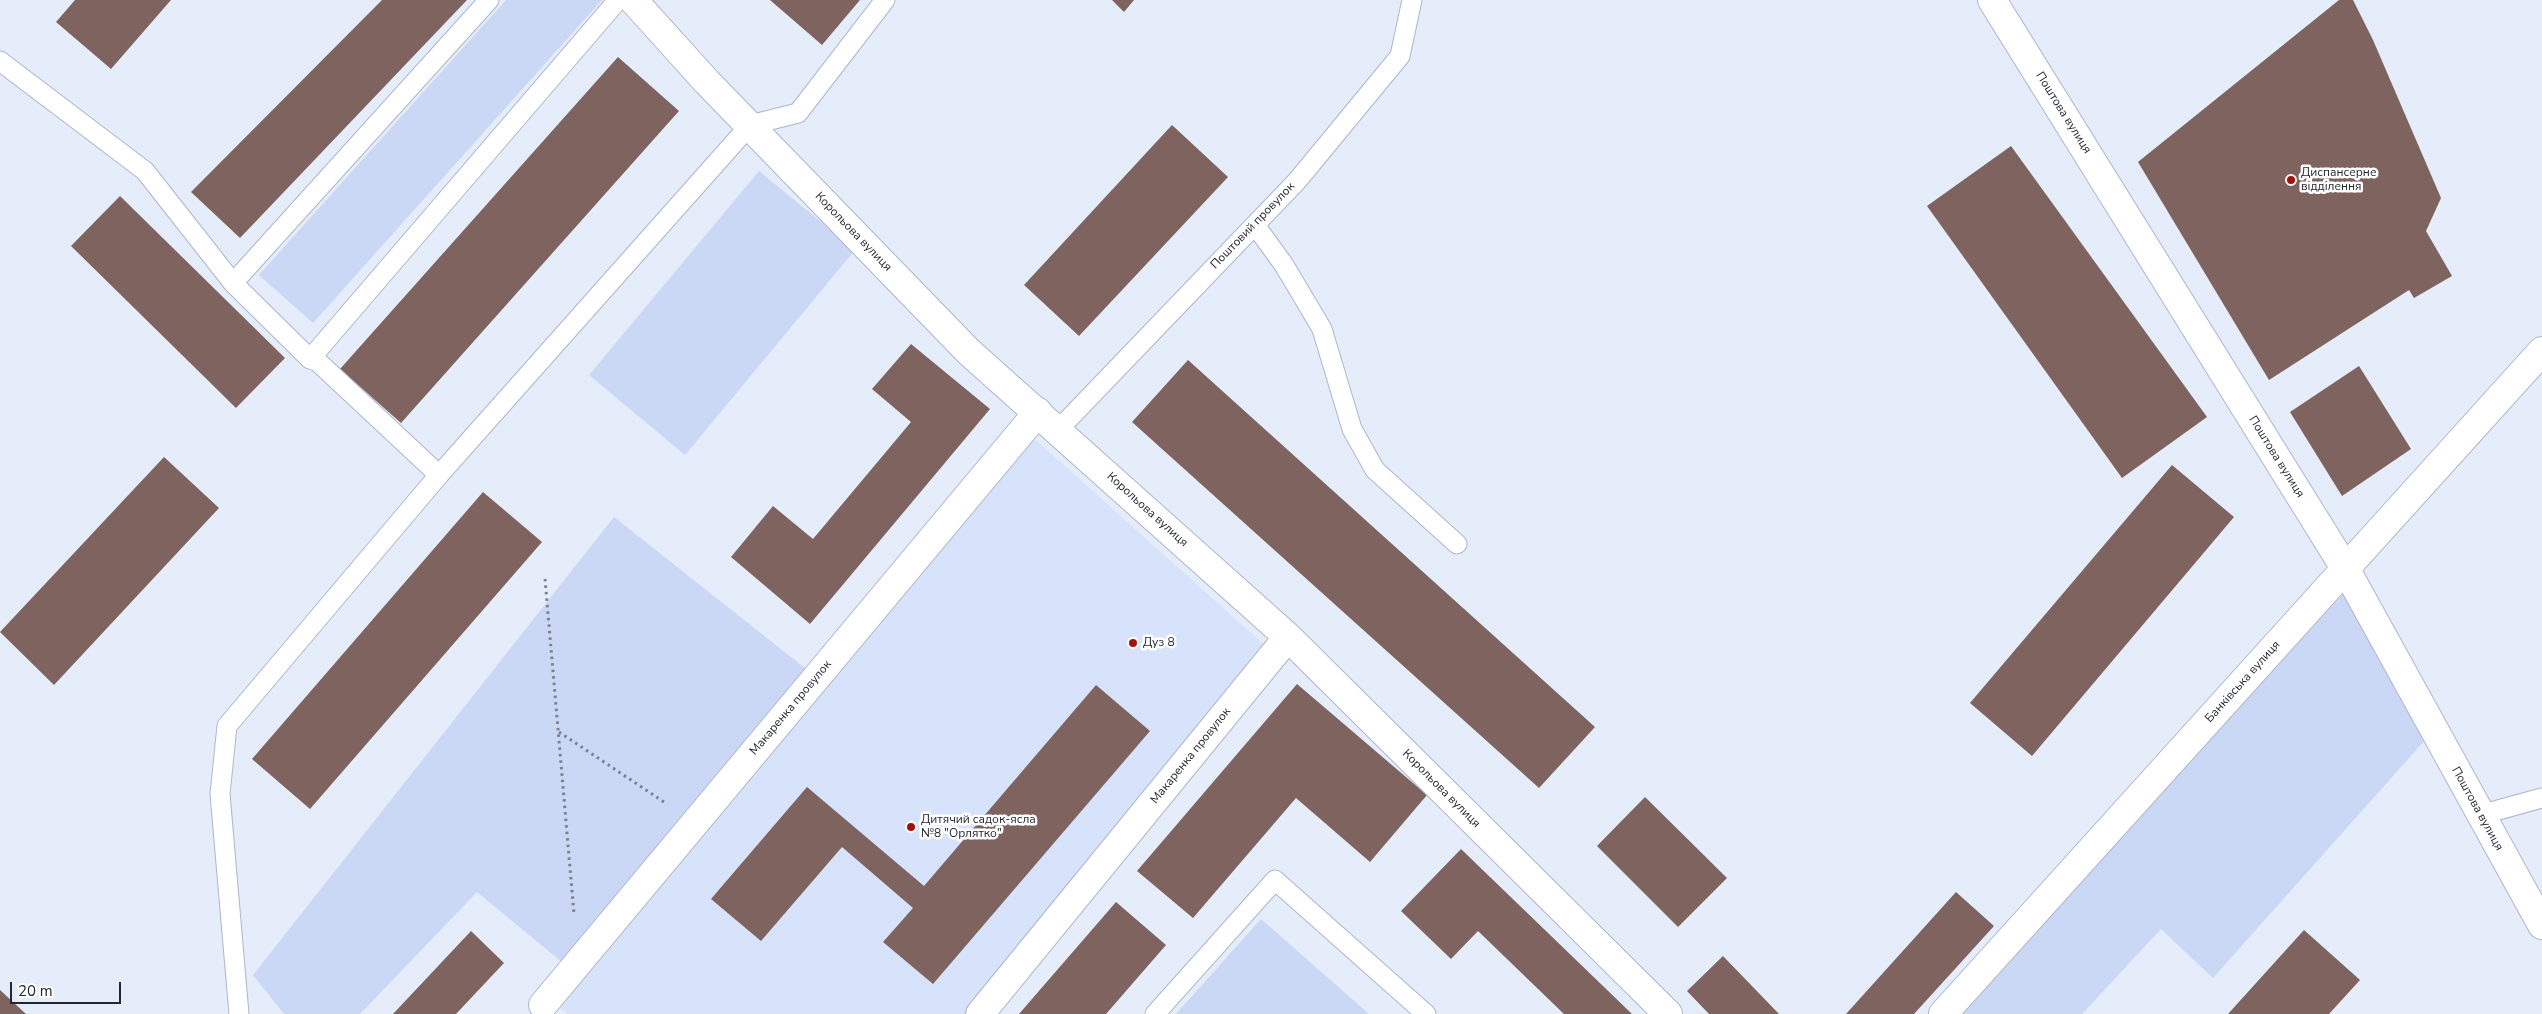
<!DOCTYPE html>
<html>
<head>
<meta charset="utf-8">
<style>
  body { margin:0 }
  #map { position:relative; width:2542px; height:1014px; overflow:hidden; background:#e5ecfa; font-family:"Nunito Sans",sans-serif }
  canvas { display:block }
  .scale { position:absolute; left:10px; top:982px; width:111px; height:22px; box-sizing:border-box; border:2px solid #23272f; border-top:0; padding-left:6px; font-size:15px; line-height:18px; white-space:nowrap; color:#23272f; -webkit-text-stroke:4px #fff; paint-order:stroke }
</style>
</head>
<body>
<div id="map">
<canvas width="2542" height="1014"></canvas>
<div class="scale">20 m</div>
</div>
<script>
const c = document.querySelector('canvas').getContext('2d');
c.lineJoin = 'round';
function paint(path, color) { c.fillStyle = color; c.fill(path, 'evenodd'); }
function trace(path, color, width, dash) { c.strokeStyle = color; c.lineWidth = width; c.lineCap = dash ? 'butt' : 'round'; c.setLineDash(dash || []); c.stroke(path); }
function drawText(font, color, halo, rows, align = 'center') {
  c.font = font + ' "Nunito Sans",sans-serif'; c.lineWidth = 5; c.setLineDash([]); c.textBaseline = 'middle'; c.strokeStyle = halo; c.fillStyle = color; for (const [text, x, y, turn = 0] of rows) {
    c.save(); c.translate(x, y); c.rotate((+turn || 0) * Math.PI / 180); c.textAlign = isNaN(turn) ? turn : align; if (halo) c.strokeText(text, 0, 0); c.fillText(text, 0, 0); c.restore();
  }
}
paint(new Path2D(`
  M1028,433l242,217 -303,364h-399l-15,-11z`), '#d7e2fb');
paint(new Path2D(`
  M506,0h96l-289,323 -54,-48z
  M759,171l96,79 -170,205 -96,-80z
  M614,517l192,152 -243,294 -86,-71 -117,122h-76l-31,-39z
  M2343,594l82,146 -212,238 -52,-49 -79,85h-123z
  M1261,919l108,95h-193z`), '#cad7f5');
paint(new Path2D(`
  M75,0h96l-60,69 -55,-47z
  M382,0h85l-227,238 -49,-46z
  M770,0h90l-38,45z
  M1112,0h22l-10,12z
  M2339,0h14l20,40 68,158 -15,33 26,45 -38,22 -5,-8 -140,90 -131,-218z
  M618,57l61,54 -278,312 -61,-54z
  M1172,125l56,52 -149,159 -55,-51z
  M2011,146l196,271 -85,61 -195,-272z
  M120,196l165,162 -49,50 -165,-162z
  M911,344l79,65 -180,215 -79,-67 42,-51 40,33 98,-117 -39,-33z
  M1188,360l407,367 -56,61 -407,-366z
  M2359,366l52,83 -69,47 -52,-84z
  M164,457l55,51 -165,177 -54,-53z
  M2172,465l62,52 -202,239 -62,-53z
  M483,492l59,50 -232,267 -58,-50z
  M1297,684l130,111 -57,67 -74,-64 -103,120 -56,-47z
  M1096,685l54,46 -217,253 -50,-42 30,-34 -71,-61 -81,94 -50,-42 96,-112 117,99z
  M1645,797l82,81 -49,49 -81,-81z
  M1461,849l171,165h-68l-86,-83 -27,28 -50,-48z
  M1956,892l38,34 -80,88h-68z
  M1116,902l50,43 -60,69h-87z
  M2304,930l56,50 -31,34h-101z
  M471,931l33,32 -48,51h-63z
  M1723,956l56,58h-70l-22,-23z
  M0,990l26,24h-26z`), '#7e635f');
const lane = new Path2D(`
  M0,61l145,110 88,112 77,76 7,2 122,114
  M1255,225l29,40 38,64 30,100 23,41 82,74
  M233,283l256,-283
  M310,359l308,-359
  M1058,430l239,-249 103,-125 12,-56
  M2480,815l62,-17
  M239,1014l-19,-220 7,-68 212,-251 311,-350 48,-12 87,-113
  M1155,1014l120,-134 151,134`);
const street = new Path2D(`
  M1992,0l353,568
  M543,1005l495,-593
  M980,1014l308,-377`);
const secondary = new Path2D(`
  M633,0l74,82 262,270 319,285 380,377
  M2345,568l197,357
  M1943,1014l599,-663`);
trace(lane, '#acb6cd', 21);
trace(street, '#acb6cd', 30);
trace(secondary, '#acb6cd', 30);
trace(new Path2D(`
  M545,579l29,335
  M559,732l108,72`), '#7b818b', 3, [2.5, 4]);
trace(lane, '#fff', 19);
trace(street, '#fff', 28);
trace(secondary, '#fff', 28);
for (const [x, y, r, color] of [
  [2291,180,5,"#a51106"],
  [1133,643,5,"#a51106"],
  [911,827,5,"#a51106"]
]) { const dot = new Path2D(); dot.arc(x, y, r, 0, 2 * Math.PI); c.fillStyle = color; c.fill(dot); trace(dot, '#fff', 2); }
drawText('12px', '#23272f', '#fff', [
  ["Поштова вулиця",2063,113,58],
  ["Поштовий провулок",1253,226,-46],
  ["Корольова вулиця",853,232,46],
  ["Поштова вулиця",2276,457,58],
  ["Корольова вулиця",1147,510,42],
  ["Банківська вулиця",2243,682,-48],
  ["Макаренка провулок",791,708,-50],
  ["Макаренка провулок",1191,756,-51],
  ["Корольова вулиця",1441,789,45],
  ["Поштова вулиця",2477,809,61]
]);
drawText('12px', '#23272f', '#fff', [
  ["Диспансерне",2301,173],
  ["відділення",2301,187],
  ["Дуз 8",1143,643],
  ["Дитячий садок-ясла",921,820],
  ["№8 \"Орлятко\"",921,834]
], 'left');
</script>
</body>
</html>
